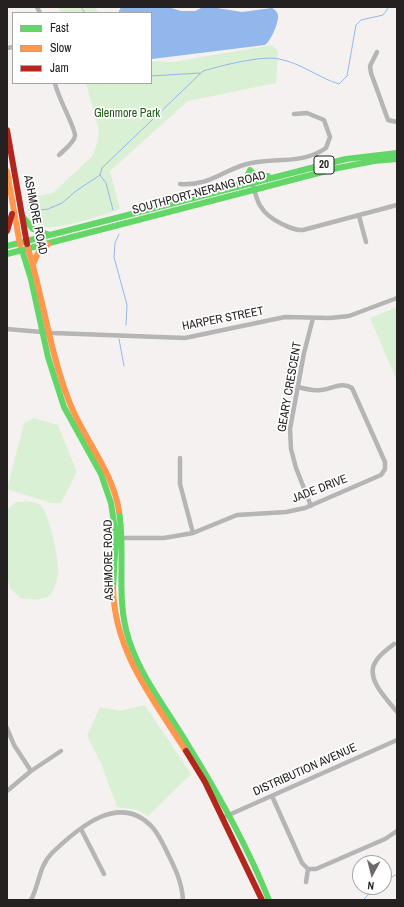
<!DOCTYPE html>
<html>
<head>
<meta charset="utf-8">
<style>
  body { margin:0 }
  #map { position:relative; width:404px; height:907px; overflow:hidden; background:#f5f1f0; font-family:"Archivo Narrow",sans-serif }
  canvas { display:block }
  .frame { position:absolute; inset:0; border:8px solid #242120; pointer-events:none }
  .legend { position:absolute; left:12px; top:12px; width:140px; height:72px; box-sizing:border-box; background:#fff; border:1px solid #a7a6a6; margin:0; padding:5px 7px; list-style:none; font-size:12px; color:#242120 }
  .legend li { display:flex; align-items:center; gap:8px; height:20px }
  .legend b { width:20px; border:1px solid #a7a6a6 }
  .north { position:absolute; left:352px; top:855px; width:40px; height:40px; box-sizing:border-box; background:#fff; border:1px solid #a7a6a6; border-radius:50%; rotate:187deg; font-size:11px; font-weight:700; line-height:16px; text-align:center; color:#242120 }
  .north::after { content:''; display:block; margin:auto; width:14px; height:18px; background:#6d6a69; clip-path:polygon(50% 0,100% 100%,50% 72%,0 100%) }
</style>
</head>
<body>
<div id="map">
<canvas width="404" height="907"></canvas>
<div class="frame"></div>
<ul class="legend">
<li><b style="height:5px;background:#63d668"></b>Fast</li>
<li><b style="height:5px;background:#ff974d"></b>Slow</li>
<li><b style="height:5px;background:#b3261e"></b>Jam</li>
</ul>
<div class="north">N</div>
</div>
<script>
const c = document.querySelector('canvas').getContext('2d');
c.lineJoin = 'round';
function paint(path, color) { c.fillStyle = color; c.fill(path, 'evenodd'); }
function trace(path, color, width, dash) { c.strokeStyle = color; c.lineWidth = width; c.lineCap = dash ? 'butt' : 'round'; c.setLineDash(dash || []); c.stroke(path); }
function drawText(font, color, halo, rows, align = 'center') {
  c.font = font + ' "Archivo Narrow",sans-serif'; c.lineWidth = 3.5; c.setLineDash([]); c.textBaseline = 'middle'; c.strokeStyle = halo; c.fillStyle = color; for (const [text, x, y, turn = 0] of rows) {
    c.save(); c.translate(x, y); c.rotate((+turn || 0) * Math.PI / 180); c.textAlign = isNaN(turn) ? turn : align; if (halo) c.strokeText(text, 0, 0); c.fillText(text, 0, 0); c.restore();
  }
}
paint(new Path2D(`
  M58,7h37l4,6h-38z
  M272,45l6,6 -2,32 -88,18 -78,70 10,38c-15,6 -63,21 -78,18 -6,-2 -9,-5 -13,-8l-2,-21 26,-5 39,-37 5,-12 2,-13 -13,-48h65v-22l22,1z
  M397,307v74l-27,-63z
  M34,418l24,7 19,47 -16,31h-10l-44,-14 17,-66z
  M16,502c7,0 17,-2 24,3 9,6 19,55 18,67 0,8 -4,21 -11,25 -8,4 -19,2 -27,1l-10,-10 -3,-11v-67z
  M145,705l46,69 -43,42 -10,-6 -21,-3 -16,-44 -14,-27 13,-29 20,4z`), '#daf0d4');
paint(new Path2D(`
  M121,7h47l13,4h14l6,-3 10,-1 31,5 30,-4c2,1 5,3 6,7 1,7 -7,26 -13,30l-113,14 -1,-46h-33z`), '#92b7ec');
trace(new Path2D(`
  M81,7l4,6
  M151,76l49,-3
  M113,210l-7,-27 -6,-8 2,-7 101,-97c17,-5 59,-16 76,-12 22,4 40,19 60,25l8,-8 9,-51 5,-5 22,-5 6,-8
  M34,211l14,-2 14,-6 14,-12 24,-16
  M119,234l-4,9 -1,14 13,48 -1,20
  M119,339l5,27
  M384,882l13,-8
  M363,900l13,-13`), '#92b7ec', 1);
trace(new Path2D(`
  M37,7l3,6
  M7,48l6,-1
  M377,52l-7,14 1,7 17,47 9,2
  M55,83c2,13 21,46 20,53 -1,7 -11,14 -16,19
  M250,171c6,26 6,41 32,53 7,3 13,7 21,6l94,-25
  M180,184c30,2 41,-13 67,-20 27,-7 55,1 79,-16l4,-11 -6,-17 -17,-7 -13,1
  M359,216l7,26
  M7,329l46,4 132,5 100,-21 45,1 19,-2 48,-18
  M180,458v26l13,49
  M311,506l-15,-38 -5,-19 -1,-20 14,-76 9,-35
  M119,538h45l29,-5 44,-18 49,-3 19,-4 76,-33 4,-6v-7l-33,-74c-11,-7 -20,1 -31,2 -8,1 -16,-1 -23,-3
  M394,644c-6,5 -14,10 -18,17 -12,17 11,38 21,51
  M7,728l7,17 17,26
  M7,791l24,-20 30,-20
  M272,796l30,67 6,6h8l69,-30 12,-8
  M222,818l175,-78
  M81,829l23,45
  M306,882l2,-13
  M31,900c8,-15 8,-34 21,-47 26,-25 68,-62 101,-25 6,7 10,16 14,24 8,16 15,30 16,48`), '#b5b5b5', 4.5);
trace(new Path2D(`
  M237,185l8,-4 5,-11 6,6h12
  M23,217l10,12 17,6
  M7,246l339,-87 51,-6
  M22,250l9,29 17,78 16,50 37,67 10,29 5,33 -3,53
  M7,254l331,-86 36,-7 23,-2
  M119,511c7,43 -4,87 10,129 12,38 39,71 59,105 31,50 59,100 81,155`), '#63d668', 6);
trace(new Path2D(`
  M7,171l13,74
  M28,248c15,50 22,104 41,153 14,37 44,70 50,110
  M33,264l5,-11 10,-9
  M113,589c2,64 40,110 73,162`), '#ff974d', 6);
trace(new Path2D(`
  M7,130l20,114
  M7,231l5,-17
  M186,751l19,31 57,118`), '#b3261e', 6);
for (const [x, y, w] of [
  [324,165,20]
]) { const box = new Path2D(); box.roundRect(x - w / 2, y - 9, w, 18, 3); c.fillStyle = '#fff'; c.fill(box); trace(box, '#242120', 1); }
drawText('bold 11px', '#242120', null, [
  ["20",324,165]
]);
drawText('12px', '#1a5c11', '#fff', [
  ["Glenmore Park",127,114]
]);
drawText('12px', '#242120', '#fff', [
  ["SOUTHPORT-NERANG ROAD",199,193,-15],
  ["ASHMORE ROAD",35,215,79],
  ["HARPER STREET",223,319,-11],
  ["GEARY CRESCENT",290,387,-80],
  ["JADE DRIVE",320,489,-21],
  ["ASHMORE ROAD",109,560,-91],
  ["DISTRIBUTION AVENUE",305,770,-24]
]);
</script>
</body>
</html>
